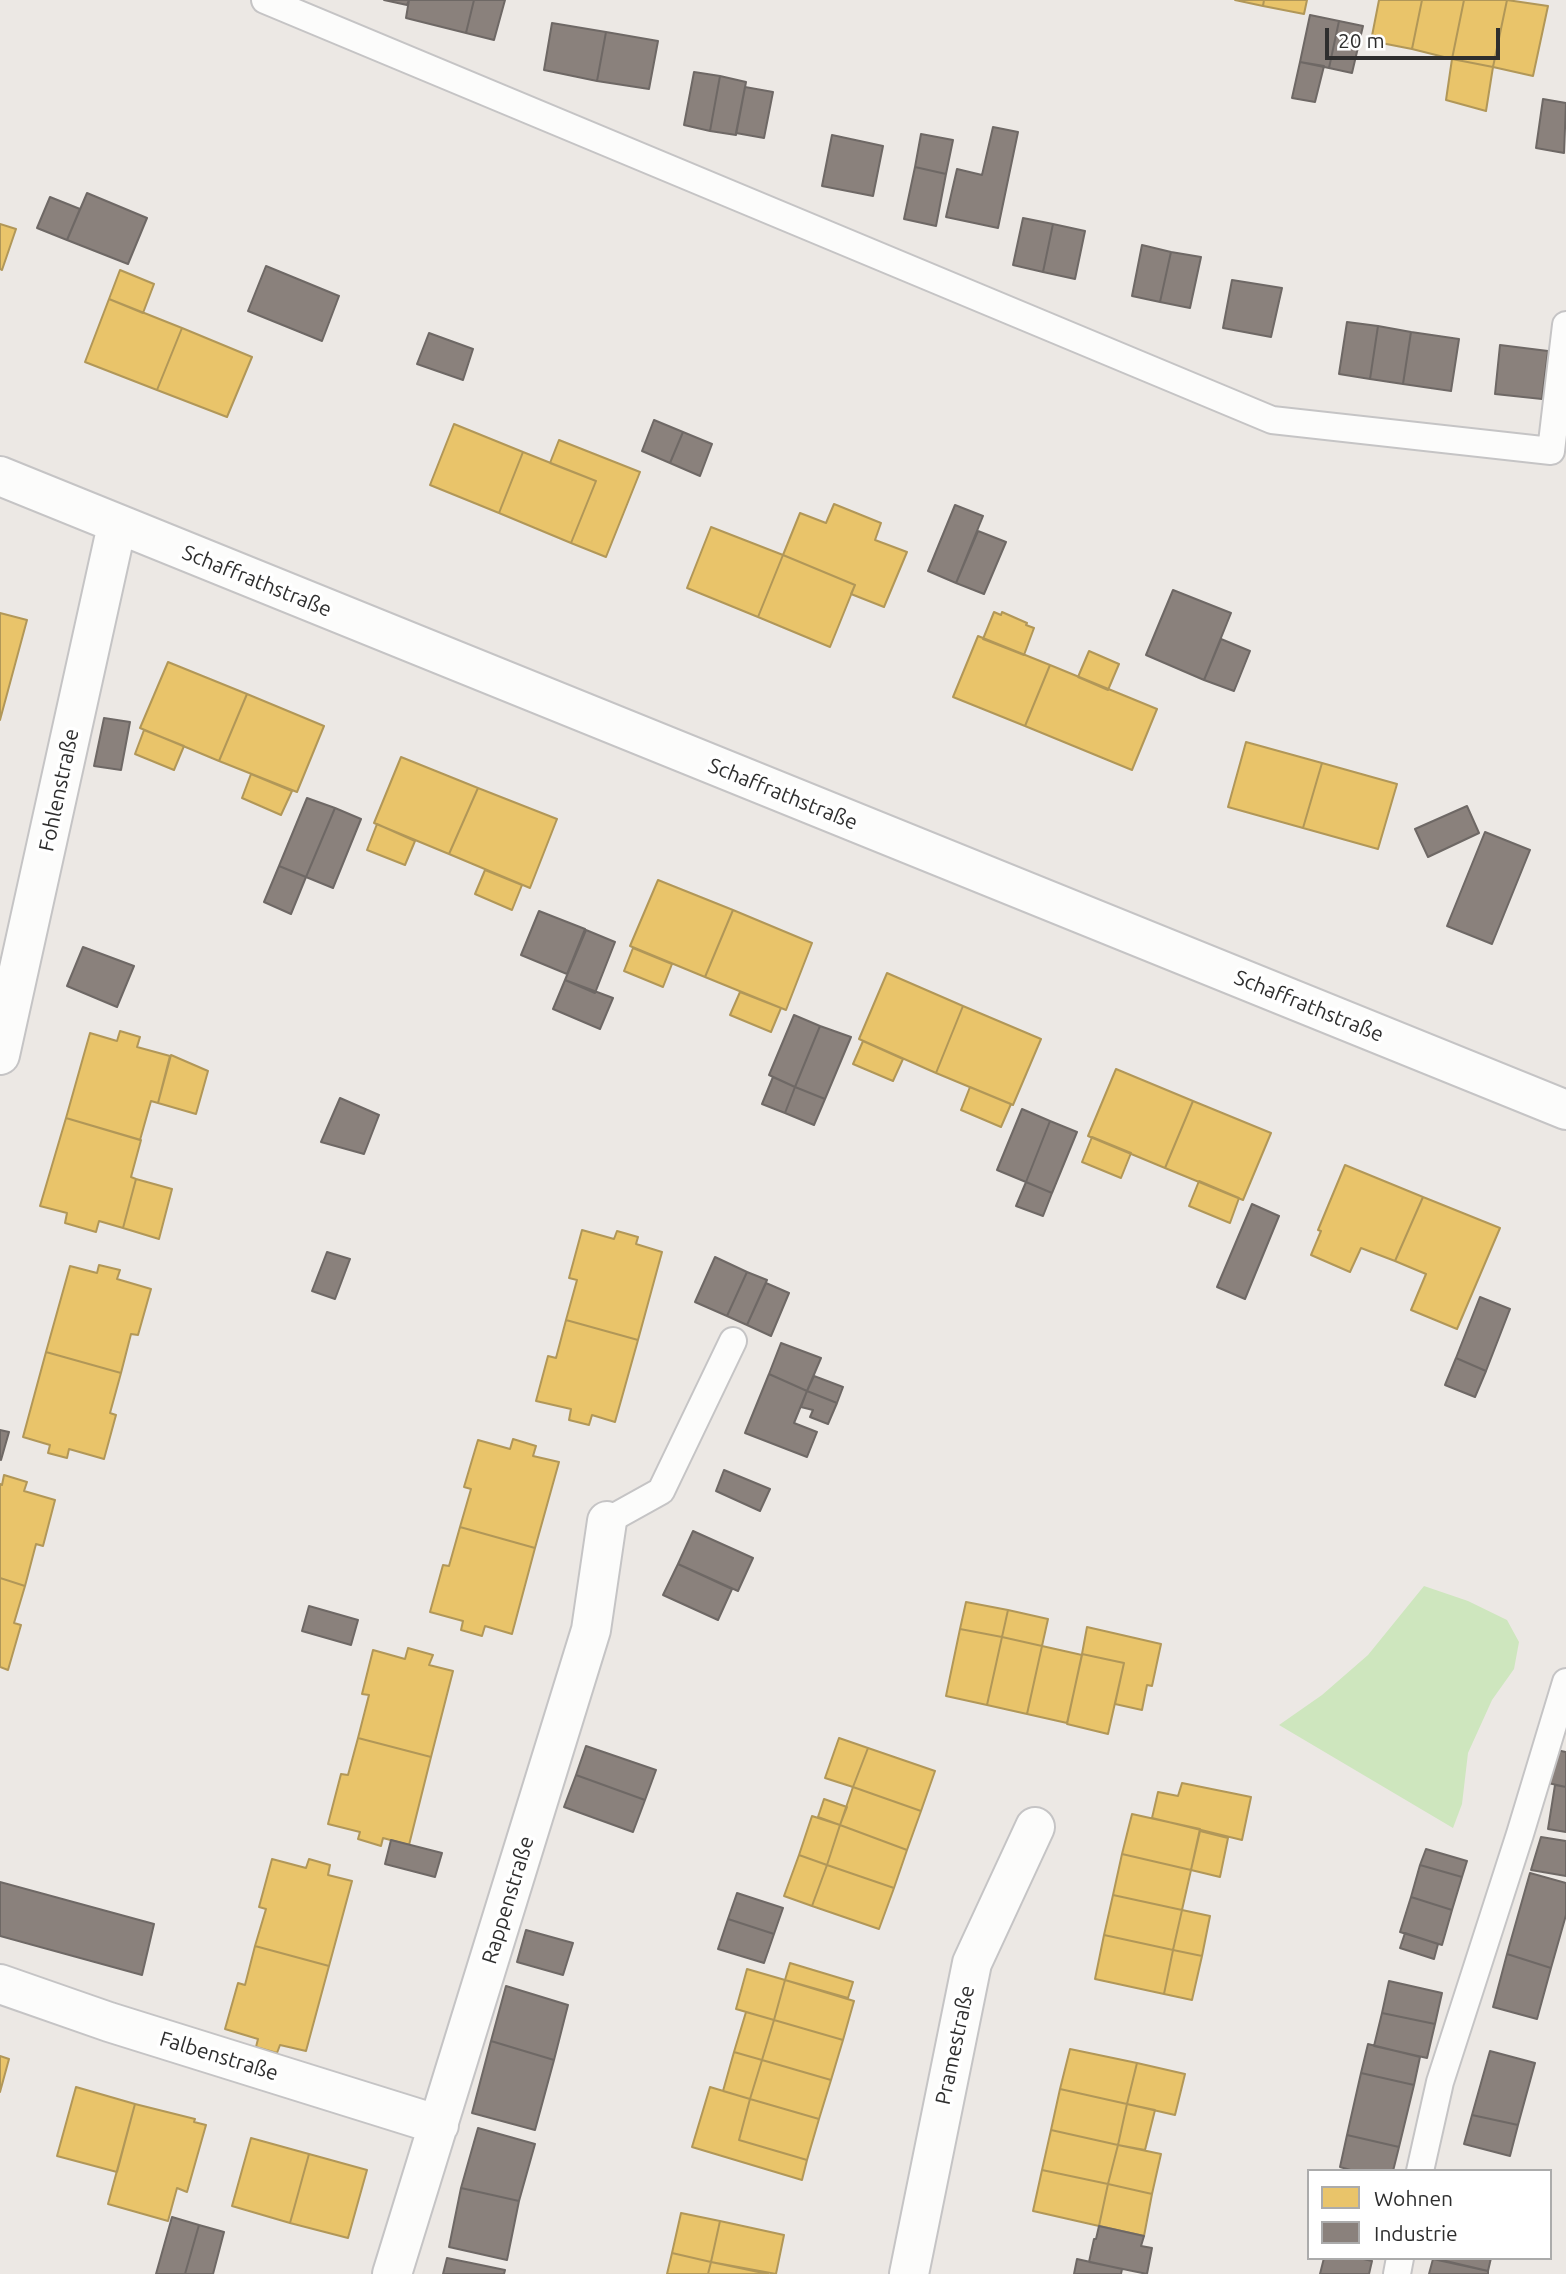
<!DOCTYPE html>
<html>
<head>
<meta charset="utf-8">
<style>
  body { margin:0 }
  #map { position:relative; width:1566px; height:2274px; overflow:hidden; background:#ece8e4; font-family:Ubuntu,sans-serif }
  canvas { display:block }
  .legend { position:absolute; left:1307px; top:2169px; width:245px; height:91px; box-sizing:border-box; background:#fff; border:2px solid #ababab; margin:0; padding:9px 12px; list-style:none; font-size:21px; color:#2e2e2e }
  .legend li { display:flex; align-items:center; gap:14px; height:35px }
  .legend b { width:35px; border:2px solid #ababab }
  .scale { position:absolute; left:1325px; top:28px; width:175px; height:32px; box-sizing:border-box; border:4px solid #2e2e2e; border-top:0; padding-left:9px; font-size:21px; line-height:24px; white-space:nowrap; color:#2e2e2e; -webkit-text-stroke:5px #fff; paint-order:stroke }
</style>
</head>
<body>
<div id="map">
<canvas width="1566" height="2274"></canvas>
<ul class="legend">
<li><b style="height:19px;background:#e9c46a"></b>Wohnen</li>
<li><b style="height:19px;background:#8a817c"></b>Industrie</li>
</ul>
<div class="scale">20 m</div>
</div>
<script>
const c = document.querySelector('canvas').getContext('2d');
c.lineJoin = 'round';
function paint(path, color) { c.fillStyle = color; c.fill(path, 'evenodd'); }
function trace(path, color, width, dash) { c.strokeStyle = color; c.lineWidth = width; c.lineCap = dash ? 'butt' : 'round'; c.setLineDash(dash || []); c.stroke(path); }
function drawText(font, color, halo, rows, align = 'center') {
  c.font = font + ' Ubuntu,sans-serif'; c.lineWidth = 7; c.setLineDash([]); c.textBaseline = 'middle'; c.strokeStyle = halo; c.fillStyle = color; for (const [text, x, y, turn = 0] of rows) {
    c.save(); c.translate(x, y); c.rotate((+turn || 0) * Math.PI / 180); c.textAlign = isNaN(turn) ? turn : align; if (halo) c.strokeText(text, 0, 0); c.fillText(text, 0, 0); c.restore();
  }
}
paint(new Path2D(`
  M1424,1586l44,15 39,19 12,22 -5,27 -22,31 -24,53 -6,51 -9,24 -174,-103 43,-30 46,-40z`), '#cee6be');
const homes = new Path2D(`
  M1235,0h29l-1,6z
  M1264,0h43l-3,14 -41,-8z
  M1379,0h43l-10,49 -41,-8z
  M1422,0h42l-12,59 -40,-10z
  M1464,0h43l-14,67 -41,-8z
  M1507,0l41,6 -15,70 -40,-9z
  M1452,59l41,8 -7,44 -40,-11z
  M0,224l16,5 -14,41 -2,-1z
  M120,270l34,14 -11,29 -34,-14z
  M109,299l73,29 -25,62 -72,-28z
  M182,328l70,29 -25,60 -70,-27z
  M454,424l69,28 -24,61 -69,-28z
  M559,440l81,32 -34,85 -35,-14 25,-62 -46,-18z
  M523,452l73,29 -25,62 -72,-30z
  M834,504l47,19 -6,17 32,12 -23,55 -33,-13 4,-9 -72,-30 17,-42 26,10z
  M711,527l72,28 -25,62 -71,-29z
  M783,555l72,30 -25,62 -72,-30z
  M994,612l7,3 1,-3 25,11 -1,2 8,3 -10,27 -41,-16z
  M0,613l27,7 -27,100z
  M978,636l72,29 -25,61 -72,-29z
  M1089,651l30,13 -11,26 -30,-13z
  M168,662l79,32 -28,67 -79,-33z
  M1050,665l107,44 -25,61 -107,-44z
  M247,694l77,32 -27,66 -78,-31z
  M144,730l40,16 -10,24 -39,-16z
  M1246,742l76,21 -19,65 -75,-21z
  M401,757l77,31 -29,66 -75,-31z
  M1322,763l75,21 -19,65 -75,-21z
  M251,774l41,17 -11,24 -39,-17z
  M478,788l79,31 -27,69 -81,-34z
  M377,824l38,17 -10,24 -38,-15z
  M485,870l37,15 -10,25 -37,-16z
  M658,880l75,30 -28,67 -75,-31z
  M733,910l79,33 -26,67 -81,-33z
  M633,948l39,16 -9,23 -39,-16z
  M887,973l76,33 -27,67 -77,-34z
  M740,992l41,16 -10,24 -41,-17z
  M963,1006l78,33 -28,66 -77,-32z
  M120,1031l20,6 -3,10 33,9 -12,47 -7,-2 -11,39 -74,-22 24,-85 27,8z
  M863,1041l40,18 -10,22 -40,-17z
  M171,1055l37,16 -12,43 -38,-11z
  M1116,1069l77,32 -28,67 -77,-32z
  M970,1087l41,17 -10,23 -40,-17z
  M1193,1101l78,32 -28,67 -78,-32z
  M66,1118l75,22 -10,37 5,2 -13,49 -24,-7 -3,11 -31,-9 2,-10 -27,-7z
  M1092,1137l39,16 -10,25 -39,-16z
  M1345,1165l78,32 -28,64 -34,-13 -11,24 -39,-17 10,-24 -3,-1z
  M136,1179l36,10 -13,50 -36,-11z
  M1199,1181l40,17 -9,25 -41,-17z
  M1423,1197l77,31 -43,101 -46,-19 15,-36 -31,-13z
  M582,1230l32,9 3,-8 21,6 -2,7 26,8 -24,88 -72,-20 11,-40 -8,-2z
  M99,1265l21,5 -3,9 34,10 -13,46 -7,-1 -10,39 -75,-21 24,-86 27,7z
  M566,1320l72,20 -23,82 -23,-7 -3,10 -20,-5 2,-11 -35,-8 12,-45 8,2z
  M46,1352l75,21 -11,40 6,2 -12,44 -35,-10 -2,9 -19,-5 2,-8 -27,-8z
  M513,1439l23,7 -3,10 26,6 -24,86 -75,-21 11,-38 -7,-2 14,-47 32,9z
  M4,1475l23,7 -3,9 31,9 -12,46 -7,-2 -11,42 -25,-8v-94l2,1z
  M460,1527l75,21 -23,86 -27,-8 -3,10 -21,-6 2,-9 -33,-9 13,-47 6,1z
  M0,1578l25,8 -11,37 7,2 -13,45 -8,-3z
  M966,1602l42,8 -6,27 -42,-8z
  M1008,1610l40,9 -6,27 -40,-9z
  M1087,1627l74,17 -9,42 -5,-1 -5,25 -27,-6 9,-41 -42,-9z
  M960,1629l42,8 -15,68 -41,-9z
  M1002,1637l40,9 -15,68 -40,-9z
  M1042,1646l40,9 -15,68 -40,-9z
  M408,1648l25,7 -4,10 24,6 -22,86 -73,-19 11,-43 -7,-1 11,-44 32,9z
  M1082,1654l42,9 -16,71 -41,-10z
  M358,1738l73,19 -22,88 -26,-7 -2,8 -23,-7 2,-7 -32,-8 13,-50 7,1z
  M839,1738l29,10 -15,39 -28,-9z
  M868,1748l67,23 -14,40 -68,-24z
  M1182,1783l69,14 -9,43 -90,-22 6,-26 20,4z
  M853,1787l68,24 -14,39 -67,-25z
  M824,1799l23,8 -7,18 -22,-8z
  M1132,1814l68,15 -9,41 -69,-16z
  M812,1816l28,9 -13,40 -28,-10z
  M840,1825l67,25 -13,38 -67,-23z
  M1200,1831l28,7 -8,39 -29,-7z
  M1122,1854l69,16 -9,40 -69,-15z
  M799,1855l28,10 -15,41 -28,-10z
  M272,1859l34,9 3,-9 21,6 -2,10 24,6 -23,85 -74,-20 11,-37 -7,-2z
  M827,1865l67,23 -15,41 -67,-23z
  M1113,1895l69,15 -9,40 -69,-15z
  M1182,1910l28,6 -8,40 -29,-6z
  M1104,1935l69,15 -9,44 -69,-15z
  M255,1946l74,20 -23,85 -26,-6 -3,8 -21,-6 2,-8 -33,-10 13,-46 7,2z
  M1173,1950l29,6 -10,44 -28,-6z
  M790,1963l63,19 -5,16 -63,-18z
  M747,1969l38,11 -11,40 -38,-11z
  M785,1980l69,21 -11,39 -69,-20z
  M746,2012l28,8 -12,40 -28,-8z
  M774,2020l69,20 -12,40 -69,-20z
  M1070,2049l67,14 -10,41 -67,-15z
  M734,2052l28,8 -12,39 -27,-8z
  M0,2056l9,3 -9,33z
  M762,2060l69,20 -12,39 -69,-20z
  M1137,2063l48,11 -10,41 -48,-11z
  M76,2087l59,17 -18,68 -60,-16z
  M710,2087l40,12 -11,41 68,20 -5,20 -110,-33z
  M1060,2089l67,15 -9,41 -67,-15z
  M750,2099l69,20 -12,41 -68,-20z
  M135,2104l60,15 -1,3 12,3 -19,67 -10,-4 -9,33 -60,-17z
  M1127,2104l28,6 -10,40 -27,-5z
  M1051,2130l67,15 -10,39 -66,-14z
  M251,2138l58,16 -19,69 -58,-17z
  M1118,2145l43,9 -9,40 -44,-10z
  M309,2154l58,16 -19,68 -58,-15z
  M1042,2170l66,14 -9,42 -66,-15z
  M1108,2184l44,10 -8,42 -45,-10z
  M681,2213l39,8 -9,41 -39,-9z
  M720,2221l64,14 -8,39 -65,-12z
  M672,2253l39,9 -3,12h-41z
  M711,2262l57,12h-60z`);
paint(homes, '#e9c46a');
trace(homes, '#b19758', 2);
const industry = new Path2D(`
  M384,0h25l-2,5z
  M409,0h65l-8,33 -60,-15z
  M474,0h31l-11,40 -28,-7z
  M1310,15l29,6 -10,47 -29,-6z
  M1339,21l24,5 -11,47 -23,-5z
  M552,23l54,9 -9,49 -53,-11z
  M606,32l52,9 -9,48 -52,-8z
  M1300,62l24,4 -9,36 -23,-4z
  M694,72l26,4 -10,55 -26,-6z
  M720,76l26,6 -10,53 -26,-4z
  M745,87l28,5 -9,46 -28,-5z
  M1543,99l23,4 -2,50 -28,-5z
  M993,127l25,5 -20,96 -52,-11 11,-48 25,6z
  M921,134l32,6 -7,34 -31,-7z
  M832,135l51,11 -10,50 -51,-10z
  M915,167l31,7 -10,52 -32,-7z
  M87,193l60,25 -19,46 -61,-24z
  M50,197l30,12 -13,31 -30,-12z
  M1023,218l30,6 -10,48 -30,-7z
  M1053,224l32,7 -10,48 -32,-7z
  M1142,245l29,7 -11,50 -28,-6z
  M1171,252l30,5 -11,51 -30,-6z
  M266,266l73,30 -17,45 -74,-30z
  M1232,280l50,8 -11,49 -48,-9z
  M1347,322l31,4 -8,53 -31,-5z
  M1378,326l33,6 -8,52 -33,-5z
  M1411,332l48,7 -8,52 -48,-7z
  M429,333l44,16 -10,31 -46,-16z
  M1500,345l48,6 -6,48 -47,-5z
  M654,420l29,12 -13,31 -28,-12z
  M683,432l29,12 -12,32 -30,-13z
  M955,505l28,11 -27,67 -28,-12z
  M978,531l28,11 -22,52 -28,-11z
  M1173,590l58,23 -27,67 -58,-25z
  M1221,639l29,12 -16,40 -30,-11z
  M104,718l26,4 -9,48 -27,-4z
  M307,798l28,10 -29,69 -27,-11z
  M1467,806l12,27 -51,24 -13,-28z
  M335,808l26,11 -28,69 -27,-11z
  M1485,832l45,18 -38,94 -45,-18z
  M279,866l27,11 -15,37 -27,-12z
  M539,911l46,18 -18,45 -46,-19z
  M586,930l29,12 -20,51 -30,-13z
  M83,947l51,19 -17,41 -50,-21z
  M565,980l48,18 -13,31 -47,-20z
  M794,1015l26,11 -25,61 -26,-12z
  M820,1026l31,11 -26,62 -30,-12z
  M773,1077l22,10 -10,26 -23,-9z
  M795,1087l30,12 -11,26 -29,-12z
  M340,1098l39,17 -15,39 -43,-12z
  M1022,1109l28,12 -24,61 -29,-12z
  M1050,1121l27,11 -25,61 -26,-11z
  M1026,1182l26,11 -9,23 -27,-10z
  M1252,1204l27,12 -34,83 -28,-12z
  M327,1252l23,7 -15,40 -23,-8z
  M715,1257l32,15 -20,44 -32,-14z
  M747,1272l20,8 -20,45 -20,-9z
  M766,1283l23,10 -18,43 -24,-11z
  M1480,1297l30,12 -24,62 -30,-13z
  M781,1343l40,15 -14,33 -38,-17z
  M1456,1358l30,13 -11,26 -30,-12z
  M769,1374l38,17 -13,32 23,9 -10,25 -62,-24z
  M814,1376l29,11 -6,16 -30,-12z
  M807,1391l30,12 -9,21 -18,-7 3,-7 -12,-3z
  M0,1430l9,2 -8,28 -1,-1z
  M724,1470l46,19 -10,22 -44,-20z
  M693,1531l60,27 -15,33 -60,-27z
  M678,1564l54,25 -14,31 -55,-25z
  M309,1606l49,14 -7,25 -49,-14z
  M586,1746l70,24 -11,30 -69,-25z
  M1556,1750l10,2v35l-18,-4z
  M576,1775l69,25 -12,32 -69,-25z
  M1555,1785l11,2v45l-18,-3z
  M1541,1837l25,4v35l-35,-6z
  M391,1840l51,13 -7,24 -50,-13z
  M1426,1849l41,12 -5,16 -42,-12z
  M1420,1865l42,12 -10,33 -41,-13z
  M1530,1873l36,10v32l-15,53 -44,-14z
  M0,1882l154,42 -12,51 -142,-39z
  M737,1893l46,15 -9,26 -46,-15z
  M1411,1897l41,13 -10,35 -42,-13z
  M728,1919l46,15 -10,29 -46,-14z
  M526,1930l47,13 -10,32 -46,-13z
  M1405,1933l33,11 -4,15 -34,-11z
  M1507,1954l44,14 -14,51 -44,-12z
  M1389,1981l53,12 -7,31 -53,-11z
  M506,1986l62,19 -14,55 -63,-19z
  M1382,2013l53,11 -8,34 -53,-12z
  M491,2041l63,19 -19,70 -63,-17z
  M1368,2044l52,13 -6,28 -53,-12z
  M1490,2051l45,12 -17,62 -46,-10z
  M1361,2073l53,12 -15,62 -52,-12z
  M1472,2115l46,10 -8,31 -46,-12z
  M478,2128l57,16 -16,57 -58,-13z
  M1347,2135l52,12 -6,24h-39l-14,-4z
  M461,2188l58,13 -12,59 -58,-13z
  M172,2217l27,8 -14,49h-29z
  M199,2225l25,7 -11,42h-28z
  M1099,2226l45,10 -3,10 11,2 -5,26 -58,-12 5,-23h2z
  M447,2258l58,12 -1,4h-61z
  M1324,2258h35l13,3 -3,13h-49z
  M1433,2258h58l-3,13z
  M1077,2259l45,10 -1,5h-47z
  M1433,2259l55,12v3h-59z`);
paint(industry, '#8a817c');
trace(industry, '#6e6865', 2);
const service = new Path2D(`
  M265,0l1007,420 279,31 15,-126
  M607,1521l54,-30 72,-150
  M1420,2171l20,-89 80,-248 46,-152
  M1397,2274l3,-16`);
const minor = new Path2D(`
  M0,476l1566,634
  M0,1055l117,-530
  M0,1984l109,38 330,103
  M392,2274l199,-644 16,-109
  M909,2274l63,-311 63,-136`);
trace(service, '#c5c4c5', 30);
trace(minor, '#c5c4c5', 42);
trace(service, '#fcfcfb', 26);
trace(minor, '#fcfcfb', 38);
drawText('21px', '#2e2e2e', '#fff', [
  ["Schaffrathstraße",257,581,22],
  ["Fohlenstraße",59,790,-78],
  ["Schaffrathstraße",783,794,22],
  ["Schaffrathstraße",1309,1006,22],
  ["Rappenstraße",508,1900,-73],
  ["Pramestraße",955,2045,-78],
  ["Falbenstraße",219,2056,17]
]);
</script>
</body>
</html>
